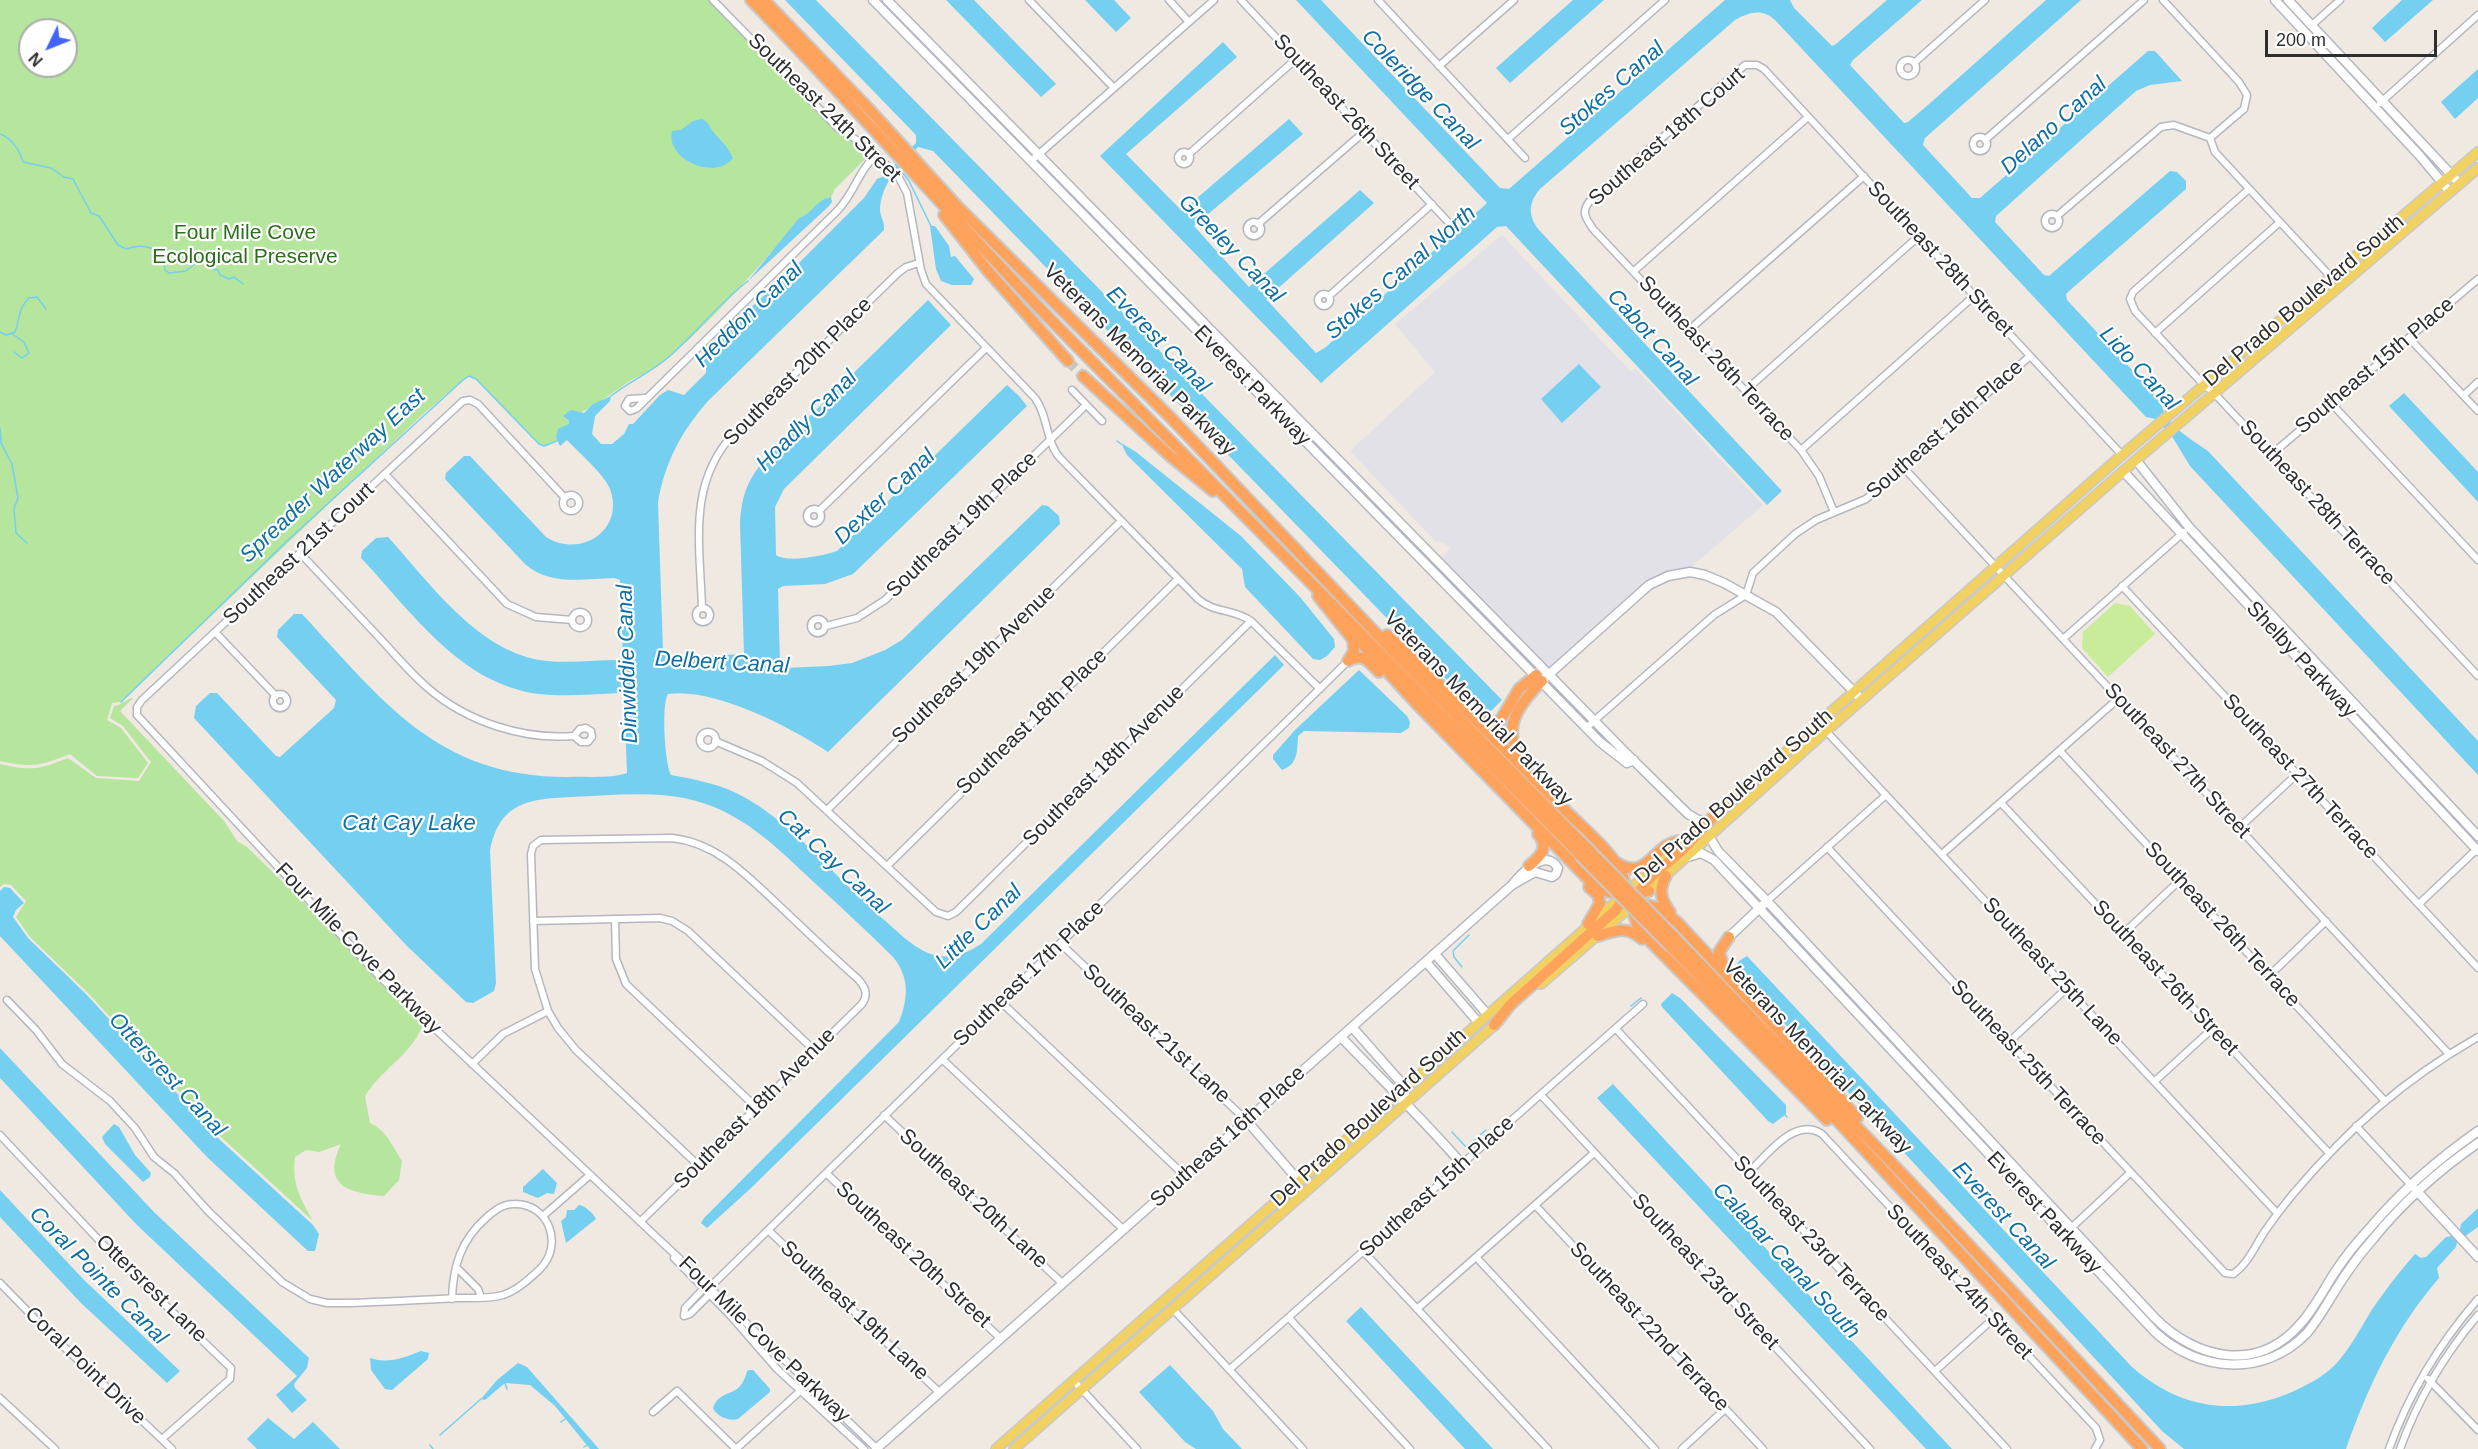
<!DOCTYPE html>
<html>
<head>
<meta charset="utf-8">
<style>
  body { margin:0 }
  #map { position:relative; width:2478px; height:1449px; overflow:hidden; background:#efe9e1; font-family:Arial,sans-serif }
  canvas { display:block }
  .north { position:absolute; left:18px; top:18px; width:60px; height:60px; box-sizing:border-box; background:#fff; border:2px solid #ababab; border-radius:50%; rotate:227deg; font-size:16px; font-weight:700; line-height:24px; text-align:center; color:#2e2e2e }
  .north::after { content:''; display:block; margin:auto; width:21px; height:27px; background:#4264fb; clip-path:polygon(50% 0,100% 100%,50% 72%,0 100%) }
  .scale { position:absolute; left:2265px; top:30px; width:172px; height:27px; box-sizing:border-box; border:3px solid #2e2e2e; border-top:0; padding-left:8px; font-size:18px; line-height:21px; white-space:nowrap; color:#2e2e2e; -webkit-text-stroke:4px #fff; paint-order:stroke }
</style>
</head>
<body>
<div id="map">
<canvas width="2478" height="1449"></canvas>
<div class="north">N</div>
<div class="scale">200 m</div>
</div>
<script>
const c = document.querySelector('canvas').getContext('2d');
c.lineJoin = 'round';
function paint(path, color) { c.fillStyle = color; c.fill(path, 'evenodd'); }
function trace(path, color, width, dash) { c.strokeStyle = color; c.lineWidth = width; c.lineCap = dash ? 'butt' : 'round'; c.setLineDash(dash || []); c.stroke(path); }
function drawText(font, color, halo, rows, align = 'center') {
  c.font = font + ' Arial,sans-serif'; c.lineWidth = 4.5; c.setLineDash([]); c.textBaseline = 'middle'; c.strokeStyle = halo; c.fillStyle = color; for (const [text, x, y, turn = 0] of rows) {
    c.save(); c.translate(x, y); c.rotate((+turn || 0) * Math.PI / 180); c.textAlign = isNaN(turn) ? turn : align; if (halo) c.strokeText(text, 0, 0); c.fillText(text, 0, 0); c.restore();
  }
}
paint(new Path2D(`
  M1502,235l129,137 4,-4 128,137 -74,64 -42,13 -20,15 -79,73 -108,-110 11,-12 -9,-6 -7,-1 -85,-90 85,-79 -40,-48z`), '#e3e1e8');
paint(new Path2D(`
  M0,0h716l152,156 -33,33 -4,8h-3c-20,19 -41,38 -59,58 -34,38 -70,79 -110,110 -10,8 -22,11 -32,18 -21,14 -38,28 -62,36l4,2v3l-13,14 1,3 -13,5 -5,-2 -63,-65 -7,-3 -6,4 -41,35 -301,287 -9,1 -5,17 14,8 27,35 -10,15 -41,-2 -27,-22c-30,12 -37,14 -70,7zM30,30h36v36h-36z
  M133,698l-13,13 104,110 13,20 10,6 178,173c-13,36 -40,45 -60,76l5,27c16,7 23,24 32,38l-3,19 -15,16c-35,-3 -63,-10 -43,-52l-22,8 -13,-2 -11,7c-4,25 6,43 18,64l-93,-85 -132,-143 -58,-56 -14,-20 10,-16 -15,-16 -7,-1 -4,3v-123c32,7 38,6 68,-6l28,20 43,3 12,-19 -28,-36 -13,-8 4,-12c8,-1 12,-7 19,-8z`), '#b6e59e');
paint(new Path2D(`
  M2115,603l15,3 25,28 -47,43 -26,-29 1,-16z`), '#c9ec9a');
paint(new Path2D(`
  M785,0h31l686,700 -16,16 -5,-1 -548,-564 -15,-4c-17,18 -35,33 -38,60 -1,8 5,14 4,23l-176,171c-27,31 -43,61 -50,101l5,150 6,6 75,-4 -4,-130c1,-24 6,-41 21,-60l167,-164 23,25 -167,164 -9,18 1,48c11,8 47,1 61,-4l170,-166 12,11 8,10 -174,168 -28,10 -42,2 -5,3 2,76 5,3 44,-2 23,-3 33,-13 17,-10 140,-135 6,1 11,10 1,8 -232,228c-37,-25 -115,-65 -160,-58 -7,10 -3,71 3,81 22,4 43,8 63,17 46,22 81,62 117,97 10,5 13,9 20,18 5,7 14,13 20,19 29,27 52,43 90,18l294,-289 9,10 -534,524 -43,39 -6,-5 3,-5 195,-196c9,-23 11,-43 -5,-64 -25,-25 -50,-48 -76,-72 -41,-38 -77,-77 -134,-88 -37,-7 -77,-2 -114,-1 -42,2 -71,6 -80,54l6,132 -2,8 -21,12 -7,-1 -59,-56 -213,-228 2,-12 14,-13h7l59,63 4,1 54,-49 2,-8 -59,-63 1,-7 16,-16h8c81,87 135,163 265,163 18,-1 43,2 60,-4l-3,-77 -4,-3c-27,1 -54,4 -81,1 -79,-10 -127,-82 -178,-136l1,-7 14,-13 12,-1c42,46 87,111 151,123 25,4 53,0 78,0l6,-3 -3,-77 -6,-2c-31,1 -64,8 -89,-14l-80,-85 1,-6 18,-17h6l76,81c35,22 79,-7 64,-48 -6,-15 -31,-36 -43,-49l-7,6 -4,-8 2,-9 11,-5v-3l-6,-5 8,-6 13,3 9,-9 18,-8 -1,5 -15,15 -3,18 9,10h11l12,-10 5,-10h4l27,-29 8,-5 16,5 22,-22v-8l-4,-4 13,-21 72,-65 77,-77 13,-19 5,-2 34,-34v-8z
  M946,0h28l82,84 -15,13z
  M1085,0h29l17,18 -15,14z
  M1296,0h25l179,188 9,1 216,-189h65l4,8 38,38 4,-2 51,-44h35l-69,60 -3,5 54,58 4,-1 20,-17 118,-105h35l-156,138 -2,7 49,53h8l168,-147h7l27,30 -32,4 -14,6 -140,125 -1,6 49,53 5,1 121,-105 7,1 9,9v8l-118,103 -2,2 1,6 93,100c5,25 28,37 48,51l270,290v34l-288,-309 -17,-28 -17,-19 -10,-2 -371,-397c-13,-12 -26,-8 -40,0l-195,169c-12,14 -12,27 -1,41l243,261 -15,14 -261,-279 -9,1 -176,156 -221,-227 123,-114 14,15 -111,97 56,57 107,-92 14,15 -109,92 55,61 111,-97 14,13 -108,96 50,54 10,-6 161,-144z
  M1573,0h31l-94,83 -14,-15z
  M2402,0h31l-48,42 -13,-14z
  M2478,69v29l-23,21 -14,-17z
  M702,119c8,4 7,9 13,15 8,9 13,13 18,24 -17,23 -68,2 -61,-27l9,-1 12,-9z
  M831,197l1,5 -4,5 -80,74 51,-63c13,-4 18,-19 32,-21z
  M930,226h5l14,20 2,11 4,-1 19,23 -3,6h-19l-11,-4 -5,-12z
  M1579,364l22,23 -39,36 -21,-24z
  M2404,393l74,79v30l-89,-96z
  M1121,443l15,9 105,84 59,61 34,42 1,8 -8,9 -7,4 -7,-1 -68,-72 -3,-18 -115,-114z
  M1359,670l48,46 3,6 -1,6 -8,5 -97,-2 -6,5c-1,16 0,28 -16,34l-9,-11v-4l22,-25z
  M4,887l6,1 14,15 -8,7 -3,7 15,21 58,56 132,144 95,87 6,9 -4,17h-7l-101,-94 -207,-221v-45z
  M1747,956l384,410c48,43 103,51 161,26 15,-7 31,-15 43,-27 15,-16 26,-38 38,-57 13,-19 27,-37 42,-54l6,4 5,-1 20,-20 6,-1 8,-7 1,-5 17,-16v19l-21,15 -1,5 -19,21 2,10c-44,51 -71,108 -93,171h-162l-22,-18 -428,-462 5,-8z
  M1672,993l8,5 106,107v9l-13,10 -5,-3 -106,-114 -1,-3z
  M0,1048l154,164 155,146 -2,10 -13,16 1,4 12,12 -15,13 -16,-18 21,-19 -160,-151 -137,-147z
  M1613,1084l339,365h-26l-329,-351z
  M114,1124l5,3 16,28 16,18 -1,4 -7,5 -38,-38 -3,-7z
  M543,1169l14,14 -3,11 -7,-1 -9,5 -15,-6v-5z
  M0,1190l83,89 97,92 -13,12 -86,-80 -81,-86z
  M579,1205c5,0 15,9 17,14l-30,24 -5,-22 5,-4 1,-7h7z
  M1361,1307l132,142h-28l-119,-128z
  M421,1351l8,2 -1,6 -36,31 -7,-1 -14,-19 -1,-12c18,6 34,0 51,-7z
  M518,1363l9,4 72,82h-9l-35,-43 -25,-21 -25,-2 -20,17 -4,-1 16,-19z
  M1170,1365l43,46 10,18 19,20h-46l-11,-7 -46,-50z
  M749,1370h4l17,19v3l-32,27c-9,3 -22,-3 -25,-11 8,-22 27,-7 34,-37z
  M268,1418l26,21 19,-17 27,27h-83l-10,-10z`), '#75cff0');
trace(new Path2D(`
  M0,134c11,4 20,16 23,28l28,6 13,9 9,2 18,34 8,3 19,29 8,4c13,-5 26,-3 37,6l2,15 4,3 17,-2 12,-10c8,0 11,8 20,9l2,5 9,4 5,-2 9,7
  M898,167l11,14 22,45
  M0,332l6,3 9,-3c5,-13 3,-24 14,-34l8,-1 9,12
  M11,333l13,9 5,11 -7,5 -8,-6
  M611,396c19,-15 41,-24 59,-40 27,-24 49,-53 78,-75
  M0,428l1,15 11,21 6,34 -4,11 2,24 11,10
  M1117,441l4,3
  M121,702l166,-161 176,-161 6,-4 7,3 63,65 5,2 13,-5
  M1462,967l-8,-10 -1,-6 16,-16
  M1631,1006l10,-8
  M1785,1115l2,2
  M1452,1132l14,15 20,-17
  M505,1383l2,6
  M561,1422l4,-3
  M440,1435l41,-36
  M430,1445l3,4
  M584,1447l3,-2`), '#75cff0', 1.5);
trace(new Path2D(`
  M1068,361l15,15`), '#c8c4bd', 10, [10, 5]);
const street = new Path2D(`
  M713,0l126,129 29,18 30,29 9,17 14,77 5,14 109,114c14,19 10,44 26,61l137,140c16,14 37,10 53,22l69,68
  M1029,0l85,88
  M1169,0l20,22
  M1241,0l209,224
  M1378,0l147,158
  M2163,0l76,82 8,13 -3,14 -34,29
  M2312,25l28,-25
  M1900 68a8 8 0 1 1 16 0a8 8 0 1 1-16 0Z
  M1914,63l71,-63
  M1439,66l75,-66
  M2380,103l98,-88
  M1973 144a7 7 0 1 1 14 0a7 7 0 1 1-14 0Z
  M2210,138l5,14 116,125
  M1508,139l157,-139
  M1985,140l159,-140
  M1178 158a6 6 0 1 1 12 0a6 6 0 1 1-12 0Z
  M1189,154l107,-95
  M1031,161l183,-161
  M2249,189l-116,103 -3,7 5,12 69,74 10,8 264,283
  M2045 221a7 7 0 1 1 14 0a7 7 0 1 1-14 0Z
  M2057,216l104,-89 13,-2 36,13
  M1247 229a7 7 0 1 1 14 0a7 7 0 1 1-14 0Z
  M1258,224l106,-92
  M1634,271l174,-154
  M1318 300a6 6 0 1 1 12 0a6 6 0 1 1-12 0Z
  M1329,296l103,-92
  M1689,330l175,-154
  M2155,333l125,-111
  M2409,338l69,73
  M1072,390l30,31
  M1745,391l174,-155
  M2464,395l14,-13
  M645,398l-16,1 -4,7 5,5 6,-2 201,-198c17,-17 21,-40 40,-57
  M2331,403l147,157
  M1801,450l173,-154
  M2272,454l206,-175
  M1904,468l545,586
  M385,474l122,130 29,13 36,3
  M563 503a8 8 0 1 1 16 0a8 8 0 1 1-16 0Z
  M565,498l-87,-94 -8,-4 -7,1 -321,299 -5,7v8l243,262 303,285 194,187
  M807 516a7 7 0 1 1 14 0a7 7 0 1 1-14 0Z
  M819,511l167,-163
  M1834,512l-15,-36 -18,-26 -208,-221c-7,-11 -12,-16 -4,-27l156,-137h12l7,4 358,386
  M300,553c25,27 50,53 75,80 18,19 34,39 54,56 39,33 94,51 145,47
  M2122,586l356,382
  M702,608c-2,-65 -15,-125 33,-176l163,-159 8,-6 13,-4
  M696 615a7 7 0 1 1 14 0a7 7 0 1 1-14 0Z
  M572 620a8 8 0 1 1 16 0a8 8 0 1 1-16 0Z
  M811 626a7 7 0 1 1 14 0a7 7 0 1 1-14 0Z
  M826,626l31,-8 28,-18 201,-195
  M215,632l61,64
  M2063,639l121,-107
  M273 701a7 7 0 1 1 14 0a7 7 0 1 1-14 0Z
  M586,728l5,3 1,6 -4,5h-7l-7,-6 6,-7z
  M1586,728l128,-113 32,-20 7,-22 42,-39 21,-14 50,-21 164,-143
  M1826,731l451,482
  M700 740a8 8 0 1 1 16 0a8 8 0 1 1-16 0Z
  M715,741l47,20 35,22 139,129 12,4 8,-4 295,-291
  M2060,751l324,349
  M2001,803l328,350
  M827,810l294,-289
  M2239,828l58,-54
  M1827,847l398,426 8,1c15,-10 22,-28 32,-43 9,-13 18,-25 28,-37 55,-65 110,-114 185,-157
  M1942,854l177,-156
  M887,866l291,-287
  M1767,901l119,-106
  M2419,904l59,-56
  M615,919l1,40 10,25 131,124
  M533,921l127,-3 12,3 16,10 126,119
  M2123,934l57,-54
  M1060,943l187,178
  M2269,976l57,-55
  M7,1000l29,30 26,34 48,37 25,27 19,29 20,16 34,38 74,71 28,17 17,4h21c36,-1 73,-3 109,-5 15,0 31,1 46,-3 15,-5 26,-16 37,-26 24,-24 9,-66 -26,-65 -12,0 -20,7 -28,14 -25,22 -33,48 -34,81
  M1000,1001l184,174
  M1616,1029l391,420
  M2009,1042l58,-54
  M942,1059l182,171
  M472,1064l31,-30 45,-23
  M2155,1081l57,-52
  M1541,1095l329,354
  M884,1115l178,168
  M2356,1126l55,59
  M0,1135l112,119 119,114 -1,11 -68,60
  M1749,1172c18,-17 46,-56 73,-38l274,294 4,12 -5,9
  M826,1173l174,165
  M1535,1205l228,244
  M543,1216l47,-41
  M640,1222l222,-218c7,-10 3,-17 -4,-25 -25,-22 -48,-44 -72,-67 -34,-31 -66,-69 -114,-74l-131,2 -8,6 -2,8 4,115 13,42 10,17 18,22 122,115
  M768,1230l171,162
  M2069,1230l61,-57
  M1364,1252l184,197
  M1476,1257l179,192
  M674,1258l56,57 47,54 87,80
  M456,1267l22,22 3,8
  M0,1283l43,44 129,122
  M709,1288l639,-627
  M1173,1309l130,140
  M1417,1309l177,-156
  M684,1316l1,-8 21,-22
  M684,1316l6,-2 22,-22
  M1289,1318l121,131
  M1230,1369l413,-365
  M1935,1371l58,-52
  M2428,1379l50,51
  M1073,1380l64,69
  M0,1398l55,51
  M653,1412l24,-21 59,58
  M736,1449l72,-65
  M1682,1449l43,-40
  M2389,1449c20,-56 50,-105 89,-150
  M2400,1449c18,-50 44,-94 78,-134`);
const secondary = new Path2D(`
  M873,0l727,742 27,21 7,-3
  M887,0l738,752 63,62 10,6 10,1
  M2275,0l145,156 30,36
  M2288,0l172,184
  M2136,460l53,67 289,309
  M2123,471l355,380
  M1546,677l103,-92 19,-9 22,-4 15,3 19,8 52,29 86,88
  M1709,836l9,15 49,50 387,416c42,43 105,57 148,5 13,-15 22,-33 33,-50 10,-15 22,-30 34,-43 31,-37 69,-70 109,-98
  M1688,857l13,-4 13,7 441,472c43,40 109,46 152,1 11,-13 19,-28 28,-42 11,-18 24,-36 38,-52 30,-37 66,-69 105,-96
  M1729,937l35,-33
  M1435,954l52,60
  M1426,962l52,60
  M1352,1027l53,60v6
  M1341,1037c40,42 82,82 120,126
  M1247,1121l52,60
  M2415,1189l63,68
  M876,1449l636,-564 23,-13 17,5 4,-3 2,-6c-12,-21 -37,6 -46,17`);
const primary = new Path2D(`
  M1645,894l181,-163 310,-271 342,-292
  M1541,984l94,-81
  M996,1449l1126,-994 356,-303
  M1014,1449l485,-428`);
const highway = new Path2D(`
  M751,0c102,104 198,214 299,319l530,536
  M764,0l105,109 89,98 212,210 218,229 199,202
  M944,215l44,56 80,90
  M1083,376l86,79 44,36
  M1318,596l35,44 1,11 -6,10
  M1354,635l62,68 176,180c16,13 37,13 57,8
  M1387,635c61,55 118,115 176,173 16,16 50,45 58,64 7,15 3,26 -5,38l-105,94 -17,21
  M1348,661c15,-9 21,1 31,11
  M1478,718l11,6 11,-3 19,-32 17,-14
  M1525,763c-27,-32 -7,-58 17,-82
  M1714,816c-11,12 -22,25 -35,37 -25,22 -64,45 -35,82l183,185
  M1617,863c24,15 31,-4 49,-17 5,-3 12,-5 18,-6
  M1529,866c11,-9 21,-19 9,-32
  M1666,876c-8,14 -5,24 4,36
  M1635,902l24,6 18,14 150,160 30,36
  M1588,924l12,-21 -2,-8 -9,-8
  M1598,936c19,-6 29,-10 44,3
  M1678,941l231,240 251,268
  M1671,947l123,127 348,375
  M1724,968l-5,-16 10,-15`);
trace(street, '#b4b7c1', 9);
trace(secondary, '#b4b7c1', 11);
trace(primary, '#c9c9c9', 12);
trace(highway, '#c9c9c9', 14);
trace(street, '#fff', 6);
trace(secondary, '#fff', 8);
trace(primary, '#f2d163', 9);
trace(highway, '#ffa35c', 10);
const highwayBridge = new Path2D(`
  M1587,848l91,93
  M1580,855l91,92`);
trace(highwayBridge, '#c9c9c9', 14, []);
trace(highwayBridge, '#ffa35c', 10);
drawText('21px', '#2e2e2e', '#fff', [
  ["Southeast 24th Street",824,108,44],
  ["Southeast 26th Street",1346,112,47],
  ["Southeast 18th Court",1667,137,-41],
  ["Southeast 28th Street",1940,259,47],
  ["Del Prado Boulevard South",2304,301,-40],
  ["Southeast 26th Terrace",1716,359,47],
  ["Veterans Memorial Parkway",1139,360,45],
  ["Southeast 15th Place",2375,366,-40],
  ["Southeast 20th Place",798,372,-45],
  ["Everest Parkway",1252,386,46],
  ["Southeast 16th Place",1945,430,-41],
  ["Southeast 28th Terrace",2317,503,47],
  ["Southeast 19th Place",962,525,-44],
  ["Southeast 21st Court",299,554,-43],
  ["Shelby Parkway",2301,660,47],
  ["Southeast 19th Avenue",974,665,-44],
  ["Veterans Memorial Parkway",1478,709,46],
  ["Southeast 18th Place",1032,722,-44],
  ["Southeast 27th Street",2177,761,47],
  ["Southeast 18th Avenue",1104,766,-45],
  ["Southeast 27th Terrace",2300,777,47],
  ["Del Prado Boulevard South",1734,797,-41],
  ["Southeast 26th Terrace",2222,925,47],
  ["Four Mile Cove Parkway",358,949,46],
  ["Southeast 25th Lane",2052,972,47],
  ["Southeast 17th Place",1029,974,-44],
  ["Southeast 26th Street",2165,978,47],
  ["Southeast 21st Lane",1156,1034,43],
  ["Veterans Memorial Parkway",1817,1057,46],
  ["Southeast 25th Terrace",2028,1063,47],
  ["Southeast 18th Avenue",755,1109,-45],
  ["Del Prado Boulevard South",1369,1118,-42],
  ["Southeast 16th Place",1228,1137,-42],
  ["Southeast 15th Place",1437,1187,-42],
  ["Southeast 20th Lane",973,1199,43],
  ["Everest Parkway",2044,1213,47],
  ["Southeast 23rd Terrace",1811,1239,47],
  ["Southeast 20th Street",913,1255,43],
  ["Southeast 23rd Street",1705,1272,47],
  ["Southeast 24th Street",1959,1282,47],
  ["Ottersrest Lane",151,1289,44],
  ["Southeast 19th Lane",854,1311,43],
  ["Southeast 22nd Terrace",1649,1327,47],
  ["Four Mile Cove Parkway",764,1340,44],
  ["Coral Point Drive",85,1366,44]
]);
drawText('21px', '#2c6e1b', '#fff', [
  ["Four Mile Cove",245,233],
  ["Ecological Preserve",245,257]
]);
drawText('italic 22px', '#0d6fa3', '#fff', [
  ["Stokes Canal",1612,89,-41],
  ["Coleridge Canal",1420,90,46],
  ["Delano Canal",2054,126,-42],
  ["Greeley Canal",1231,249,46],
  ["Stokes Canal North",1401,273,-41],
  ["Heddon Canal",749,315,-44],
  ["Cabot Canal",1652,338,48],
  ["Everest Canal",1158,340,46],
  ["Lido Canal",2139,369,47],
  ["Hoadly Canal",807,421,-45],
  ["Spreader Waterway East",333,476,-43],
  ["Dexter Canal",885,497,-43],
  ["Delbert Canal",722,663,3],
  ["Dinwiddie Canal",628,664,-92],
  ["Cat Cay Lake",409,824],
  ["Cat Cay Canal",833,862,43],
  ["Little Canal",979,927,-44],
  ["Ottersrest Canal",167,1075,47],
  ["Everest Canal",2003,1216,47],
  ["Calabar Canal South",1786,1261,47],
  ["Coral Pointe Canal",98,1276,45]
]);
</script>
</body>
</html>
